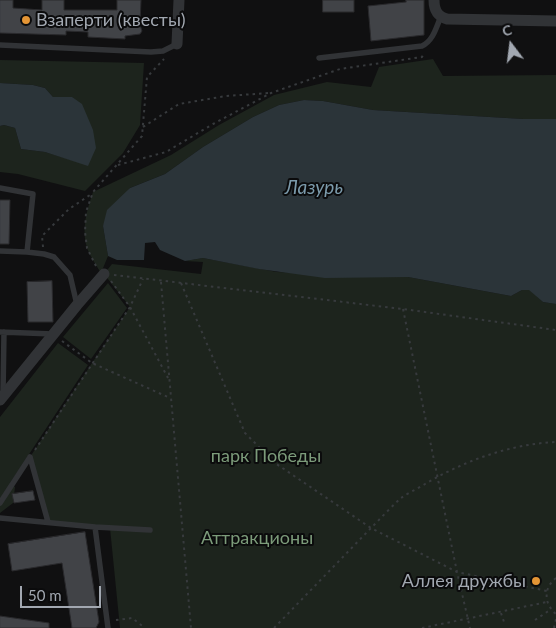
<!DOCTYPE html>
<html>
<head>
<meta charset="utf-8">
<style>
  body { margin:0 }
  #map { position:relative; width:556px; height:628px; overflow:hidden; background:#101011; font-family:Lato,sans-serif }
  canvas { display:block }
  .north { position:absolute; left:486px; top:20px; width:50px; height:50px; -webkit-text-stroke:4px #0b0b0c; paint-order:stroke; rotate:345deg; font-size:14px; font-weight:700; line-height:20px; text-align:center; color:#a2a8b1 }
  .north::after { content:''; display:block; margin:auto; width:18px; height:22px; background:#a2a8b1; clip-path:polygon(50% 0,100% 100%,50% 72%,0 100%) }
  .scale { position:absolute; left:20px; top:586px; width:81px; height:22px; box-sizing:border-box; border:2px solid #a2a8b1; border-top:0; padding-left:6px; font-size:15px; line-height:18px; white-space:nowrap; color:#a2a8b1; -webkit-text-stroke:4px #0b0b0c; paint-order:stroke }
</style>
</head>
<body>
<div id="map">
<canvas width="556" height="628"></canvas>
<div class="north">С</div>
<div class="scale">50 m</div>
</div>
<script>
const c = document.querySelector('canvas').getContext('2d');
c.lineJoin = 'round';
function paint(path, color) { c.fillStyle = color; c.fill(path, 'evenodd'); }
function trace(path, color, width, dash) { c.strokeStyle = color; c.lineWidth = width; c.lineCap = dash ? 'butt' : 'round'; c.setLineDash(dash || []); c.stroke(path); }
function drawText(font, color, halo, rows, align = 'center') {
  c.font = font + ' Lato,sans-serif'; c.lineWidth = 4; c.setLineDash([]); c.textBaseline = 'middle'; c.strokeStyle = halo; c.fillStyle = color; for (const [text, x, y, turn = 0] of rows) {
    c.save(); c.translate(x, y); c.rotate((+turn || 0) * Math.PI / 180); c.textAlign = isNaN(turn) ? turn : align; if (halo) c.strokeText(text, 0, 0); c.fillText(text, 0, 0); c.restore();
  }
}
paint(new Path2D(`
  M433,59l10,17 113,-1v44h-33l-150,-9 -50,-9 -19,-1 -25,5 -26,12 -50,30 -38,27 -35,14 -27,38 5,30 -7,17c-5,-8 -11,-17 -14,-25 -6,-19 0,-38 6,-56l78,-37 48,-30 55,-30 53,-13 44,5 8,-20z
  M0,60l144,3 -4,62 -17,28 -38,38 -67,-17 -18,-2v-46l4,-1 11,3 6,21 24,3 43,13 -16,-68h-19l-8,-9 -12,-3 -33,-2z
  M203,258l74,14 131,5 103,19 11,-6h8l13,12 13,2v324h-436l-10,-100 -61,-6 -19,-65 62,-94 38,-56 -26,-33 8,-10 89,10 2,-12 -18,-1z
  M108,283l19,25 -36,51 -28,-22z
  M58,343l30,22 -78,118 5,4 -2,16 -13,10v-96z`), '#1d241d');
paint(new Path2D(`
  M0,83l33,2 12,3 8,9h19l10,7 11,26 3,18 -8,18 -43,-14 -24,-3 -6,-21 -11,-3 -4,1z
  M304,100l19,1 50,9 150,9h33v185l-13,-2 -14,-12h-7l-11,6 -103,-19 -83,1 -66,-9 -56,-11 -18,3 -25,-11 -5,-8 -10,1 -1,17h-27l-9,-4 -5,-30 4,-16 23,-22 35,-14 38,-27 50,-30 26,-12z`), '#2b3439');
const building = new Path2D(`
  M0,0h13v8l29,2v-10h22v10h53v-10h24l-1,25 2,6 -2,3 -15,2v3l-37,-2v-5l-22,-1v4l-66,-2z
  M323,0h31v12h-31z
  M406,0h18v35l-53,6 -3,-35 38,-4z
  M0,200h10l-1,44h-9z
  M52,281l1,41h-25l-1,-40z
  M33,491l2,9 -21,3 -2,-9z
  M85,532l14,90 -3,6h-24l-10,-65 -50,8 -4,-27z
  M0,616l49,7v5h-49z`);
paint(building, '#414347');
trace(building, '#2a2a2d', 1);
trace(new Path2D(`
  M143,127l36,-23 47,-8 43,-3
  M118,165l48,-13 47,-28 58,-31 69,-24 82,-12 1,-2
  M43,247l-1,-11 27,-27 24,-16
  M96,266l-9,-18 -2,-16 1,-20 7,-20 49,-56 5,-59 17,-18
  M114,275l289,34 153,21
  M111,281l19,26 38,71
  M161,282l30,346
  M181,283l64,150 30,30 96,65c10,-10 20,-21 30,-30 7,-5 16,-9 24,-14 39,-23 85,-40 131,-42
  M403,309l54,263 13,56
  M62,341l30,22 78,35
  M35,450l95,-143 13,-28
  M556,578c-13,10 -12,26 0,36
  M501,613l3,9
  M116,620l16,-2 13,10
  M535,620l15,-10
  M274,628l97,-100 86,44 90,19
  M422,628l125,-26
  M554,628l2,-9`), '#373a3d', 2, [2.5, 4]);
trace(new Path2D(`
  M0,45l151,7 12,-1 14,-7
  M319,58l103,-12c11,-5 14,-18 19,-30
  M0,188l33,6 -6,58
  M0,251l27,1 17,2 10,3 16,18 7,30
  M0,332l53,2
  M3,395l1,-63
  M30,457l18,65
  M0,503l30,-46
  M0,518l95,9 13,101
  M95,527l55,3`), '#313336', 5.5);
trace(new Path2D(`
  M434,0c0,10 3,16 13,19l109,2
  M177,44l2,-44
  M0,400l77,-95 27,-31`), '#313336', 11);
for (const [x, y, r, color] of [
  [26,20,5,"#e49535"],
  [536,581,5,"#e49535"]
]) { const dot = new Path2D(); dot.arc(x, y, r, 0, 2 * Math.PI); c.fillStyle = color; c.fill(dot); trace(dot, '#0b0b0c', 2); }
drawText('18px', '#a2a8b1', '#0b0b0c', [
  ["Взаперти (квесты)",36,20],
  ["Аллея дружбы",526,581,"right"]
], 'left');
drawText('18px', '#7c9b7a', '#0b0b0c', [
  ["парк Победы",266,456],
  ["Аттракционы",257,538]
]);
drawText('italic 19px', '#7b9aab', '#0b0b0c', [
  ["Лазурь",314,188]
]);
</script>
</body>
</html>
